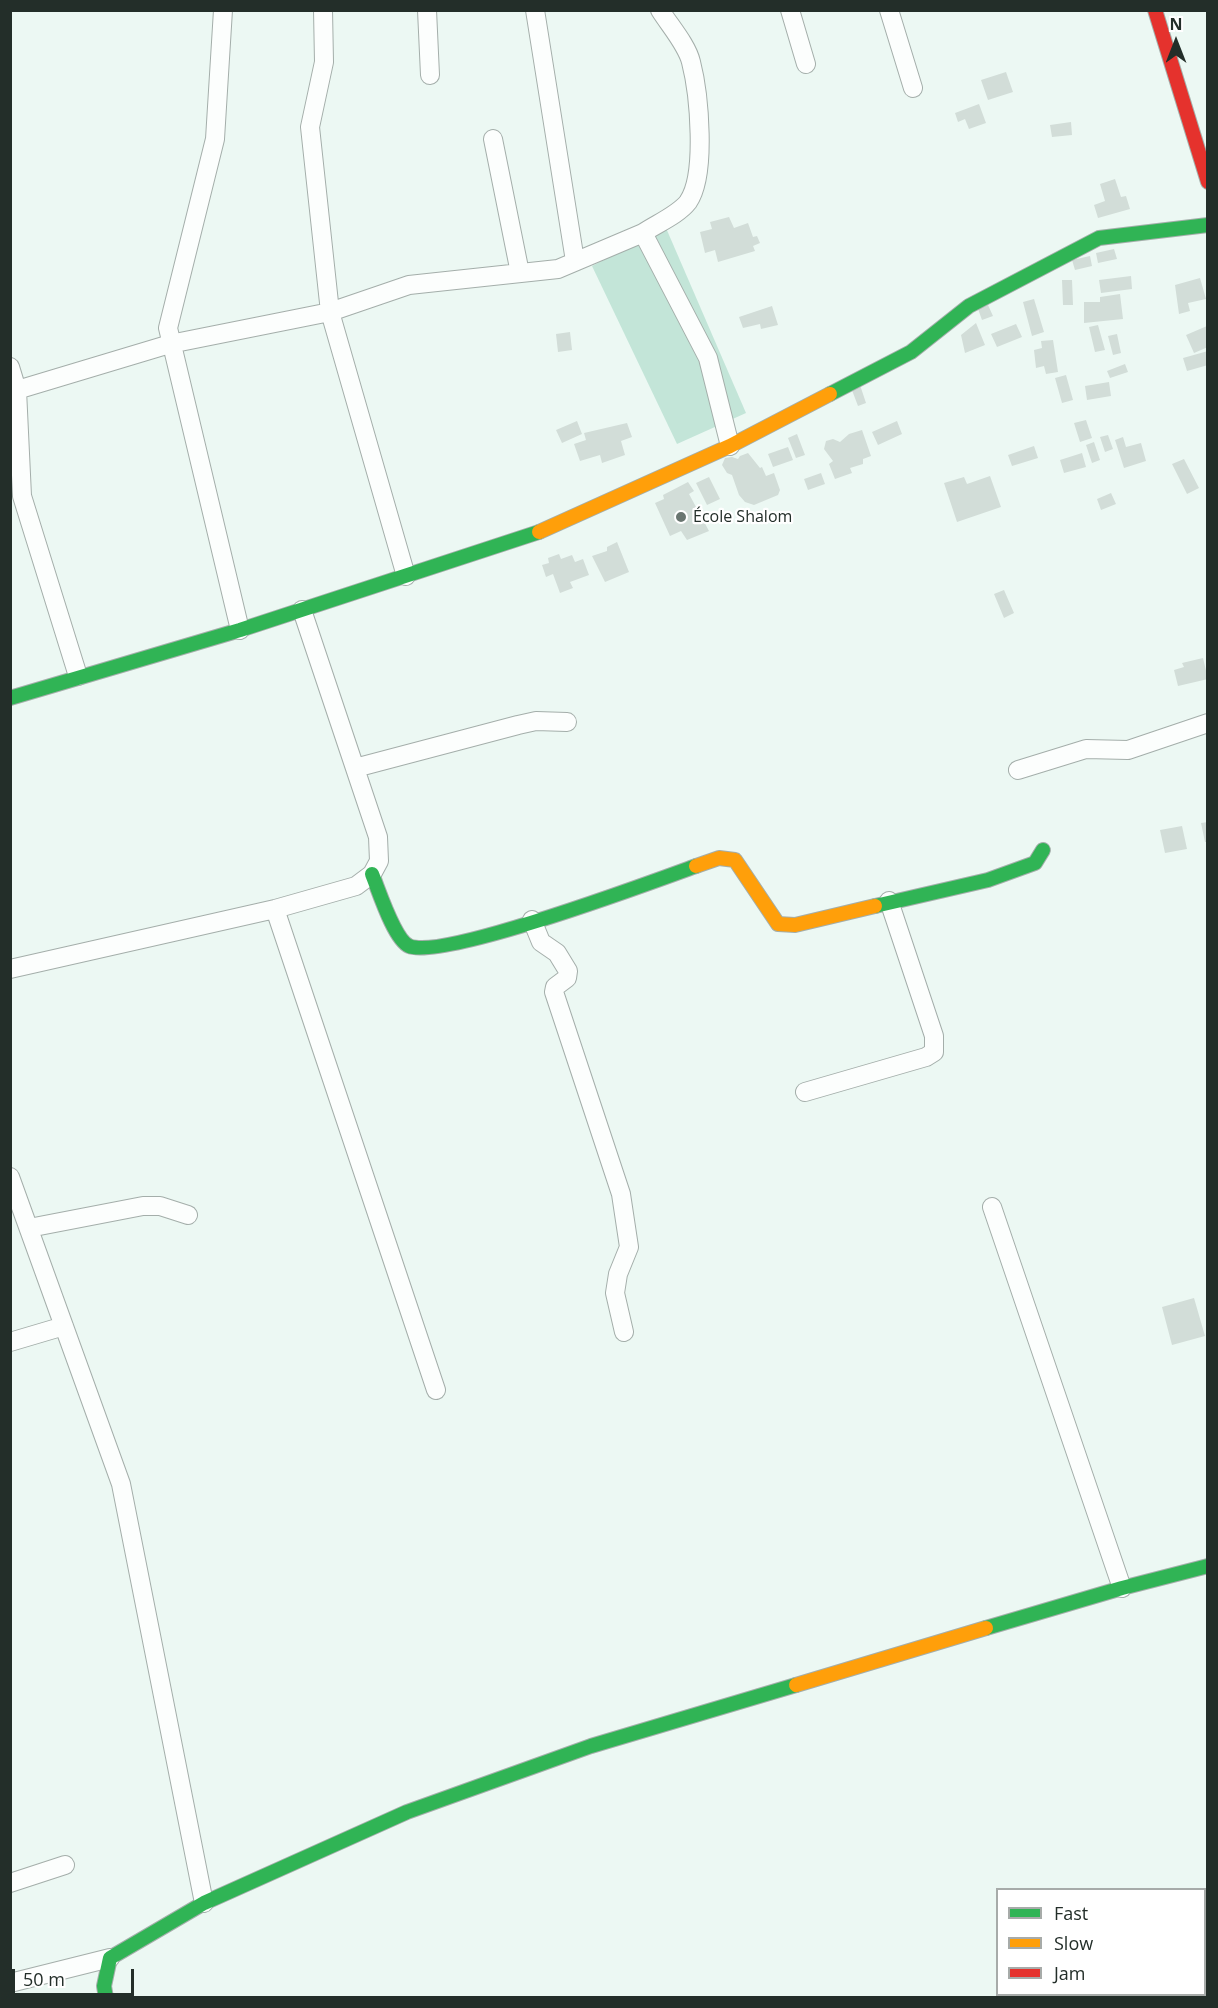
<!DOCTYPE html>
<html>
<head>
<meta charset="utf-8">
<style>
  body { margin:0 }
  #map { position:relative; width:1218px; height:2008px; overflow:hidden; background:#ecf8f3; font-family:"Open Sans",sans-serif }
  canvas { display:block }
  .frame { position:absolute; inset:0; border:12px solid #232e29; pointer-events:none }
  .legend { position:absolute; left:996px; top:1888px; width:210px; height:108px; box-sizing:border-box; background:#fff; border:2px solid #a7aba9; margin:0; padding:8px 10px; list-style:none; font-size:18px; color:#232e29 }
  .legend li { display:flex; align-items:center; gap:12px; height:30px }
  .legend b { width:30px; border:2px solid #a7aba9 }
  .north { position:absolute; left:1146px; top:12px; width:60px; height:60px; -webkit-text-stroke:4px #fff; paint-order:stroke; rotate:0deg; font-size:16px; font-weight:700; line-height:24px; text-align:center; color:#232e29 }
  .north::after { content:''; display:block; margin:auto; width:21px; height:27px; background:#232e29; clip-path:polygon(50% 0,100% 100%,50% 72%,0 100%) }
  .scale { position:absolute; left:12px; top:1969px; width:122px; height:27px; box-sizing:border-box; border:3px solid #232e29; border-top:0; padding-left:8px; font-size:18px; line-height:21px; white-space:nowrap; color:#232e29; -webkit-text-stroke:4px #fff; paint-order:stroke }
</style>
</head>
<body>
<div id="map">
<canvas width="1218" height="2008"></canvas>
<div class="frame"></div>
<ul class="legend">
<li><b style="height:8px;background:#30b455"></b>Fast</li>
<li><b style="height:8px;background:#ff9f0a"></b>Slow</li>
<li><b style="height:8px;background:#e5322d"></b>Jam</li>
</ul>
<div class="north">N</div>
<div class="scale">50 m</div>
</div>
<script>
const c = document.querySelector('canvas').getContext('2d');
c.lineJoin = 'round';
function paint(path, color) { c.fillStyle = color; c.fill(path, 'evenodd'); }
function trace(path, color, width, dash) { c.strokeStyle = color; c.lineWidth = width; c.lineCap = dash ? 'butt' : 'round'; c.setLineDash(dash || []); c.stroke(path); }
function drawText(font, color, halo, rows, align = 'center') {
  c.font = font + ' "Open Sans",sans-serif'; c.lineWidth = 4.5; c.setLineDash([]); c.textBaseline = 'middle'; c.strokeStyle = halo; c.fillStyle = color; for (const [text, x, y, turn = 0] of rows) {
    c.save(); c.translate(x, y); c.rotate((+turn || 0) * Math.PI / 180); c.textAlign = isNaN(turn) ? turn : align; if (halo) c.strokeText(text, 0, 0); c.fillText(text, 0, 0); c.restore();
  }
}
paint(new Path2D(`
  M666,228l80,185 -69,31 -85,-178z`), '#c3e5d8');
paint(new Path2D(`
  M1006,72l7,20 -25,8 -7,-20z
  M979,104l7,19 -17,6 -4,-10 -7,3 -3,-9z
  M1071,122l1,13 -20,2 -2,-12z
  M1115,179l6,18 5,-1 4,13 -32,9 -4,-13 11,-4 -5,-17z
  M729,217l5,11 14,-5 5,14 4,-1 3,7 -7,3 2,5 -37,11 -3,-12 -10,3 -5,-21 12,-3 -2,-7z
  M1114,249l3,10 -19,4 -2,-10z
  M1090,256l2,10 -17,4 -3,-10z
  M1131,276l1,13 -31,4 -2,-13z
  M1200,278l6,21 -18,4 2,8 -11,3 -4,-29z
  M1062,280h10l1,25h-10z
  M1120,294l3,25 -39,4v-21h16v-5z
  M1034,299l10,33 -12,4 -9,-34z
  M988,305l5,11 -11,4 -4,-11z
  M772,306l6,19 -17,4 -1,-5 -17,4 -4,-11z
  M976,323l9,22 -20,8 -4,-18z
  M1016,324l6,13 -25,10 -6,-13z
  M1098,325l7,25 -10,2 -6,-25z
  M1207,326l1,21 -14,6 -8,-18z
  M570,332l2,18 -14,2 -2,-18z
  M1117,334l4,19 -8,2 -5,-19z
  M1053,340l5,32 -12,2 -2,-8 -8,2 -2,-18 8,-2 -1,-7z
  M1208,351v14l-21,6 -4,-13z
  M1125,364l3,8 -18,6 -3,-7z
  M1066,375l7,25 -11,3 -7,-25z
  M859,382l7,21 -8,3 -8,-21z
  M1109,382l2,14 -24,4 -2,-14z
  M1086,420l6,18 -12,4 -6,-19z
  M577,421l5,13 -20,9 -6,-13z
  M897,421l5,13 -24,11 -6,-13z
  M627,423l5,14 -11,4 4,14 -23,8 -2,-8 -20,6 -6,-17 12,-4 -2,-7z
  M862,430l9,26 -8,3v5l-13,4 2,5 -17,6 -6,-15 4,-3 -9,-12 2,-8 7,-2 7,3 9,-8z
  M797,434l8,21 -9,3 -8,-20z
  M1108,435l5,14 -8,3 -5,-15z
  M1123,437l3,10 15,-4 5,18 -22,7 -9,-28z
  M1094,442l6,18 -8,3 -6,-18z
  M1034,446l4,12 -26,8 -4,-11z
  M788,447l5,13 -20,7 -5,-13z
  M748,453l12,15 2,-1 4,9 8,-3 6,17 -2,5 -24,10 -9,-3 -6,-7 -7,-20 -5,-2 -5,-8 3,-7 7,-1 6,2 2,-3z
  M1082,453l4,14 -22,6 -4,-13z
  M1184,459l15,29 -12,6 -15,-30z
  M821,473l4,11 -17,6 -4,-11z
  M990,476l11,31 -44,15 -13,-39 20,-6 3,7z
  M709,477l11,22 -13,6 -11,-22z
  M688,482l6,9 -5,3 20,37 -22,9 -6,-9 -11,5 -15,-33 9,-4 -1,-4z
  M1111,493l5,11 -15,6 -4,-11z
  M617,542l12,30 -24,10 -13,-26 15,-5v-4z
  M559,554l2,5 11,-4 3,7 8,-3 6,16 -19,7 3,6 -13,5 -7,-19 -7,3 -4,-12 7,-2 -1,-5z
  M1004,590l10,23 -10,5 -10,-24z
  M1203,658l5,21 -30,7 -4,-16 10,-3 -2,-4z
  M1208,822v20h-3l-4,-19z
  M1182,826l5,23 -22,4 -5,-23z
  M1194,1298l11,38 -33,9 -10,-38z`), '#d2ddd8');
const street = new Path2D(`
  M223,10l-8,129 -47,189 72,302
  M427,10l3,65
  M535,10l40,251
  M660,10c10,16 27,35 31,52 8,31 16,113 -3,140 -10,13 -32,22 -45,31l65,125 22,88
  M790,10l16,54
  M889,10l24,78
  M493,139l27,134
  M10,367l7,23 5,106 56,180
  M17,390l153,-46 160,-32 -20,-185 14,-65 -1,-52
  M406,576l-76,-264 79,-27 149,-16 85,-36
  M355,768l163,-43 18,-4 31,1
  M1018,770l68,-21 42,1 80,-27
  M275,909l161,481
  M532,920l9,22 16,11 11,18 -1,7 -12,9 -1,5 67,202 8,53 -11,27 -3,19 9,39
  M10,969l265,-60 81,-23 16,-12 7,-13 -1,-24 -76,-227
  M805,1092l121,-35 8,-5v-16l-45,-135
  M10,1177l111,307 83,419
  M992,1207l130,381
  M29,1228l114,-22h17l28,9
  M10,1342l54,-16
  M10,1883l55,-18
  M10,1983l100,-25`);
const fast = new Path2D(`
  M830,394l81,-42 58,-46 130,-68 109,-13
  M10,698l230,-68 299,-98
  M372,874c7,17 22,65 37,72 33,14 243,-64 287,-80
  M875,906l113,-26 47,-17 8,-13
  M986,1628l136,-40 86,-22
  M106,1998l-2,-12 6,-28 94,-55 203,-91 184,-66 205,-61`);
const slow = new Path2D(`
  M539,532l191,-86 100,-52
  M696,866l23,-8 16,2 43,64 17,1 80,-19
  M796,1685l190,-57`);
const jam = new Path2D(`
  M1155,10l53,172`);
trace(street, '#a4aeaa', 20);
trace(fast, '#a4aeaa', 16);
trace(slow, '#a4aeaa', 16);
trace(jam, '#a4aeaa', 16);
trace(street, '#fcfefd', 18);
trace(fast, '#30b455', 14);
trace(slow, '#ff9f0a', 14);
trace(jam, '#e5322d', 14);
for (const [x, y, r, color] of [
  [681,517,6,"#697570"]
]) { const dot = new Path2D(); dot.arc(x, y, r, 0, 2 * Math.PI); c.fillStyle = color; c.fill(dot); trace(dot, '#fff', 2); }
drawText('16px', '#232e29', '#fff', [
  ["École Shalom",693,517]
], 'left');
</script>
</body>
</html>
